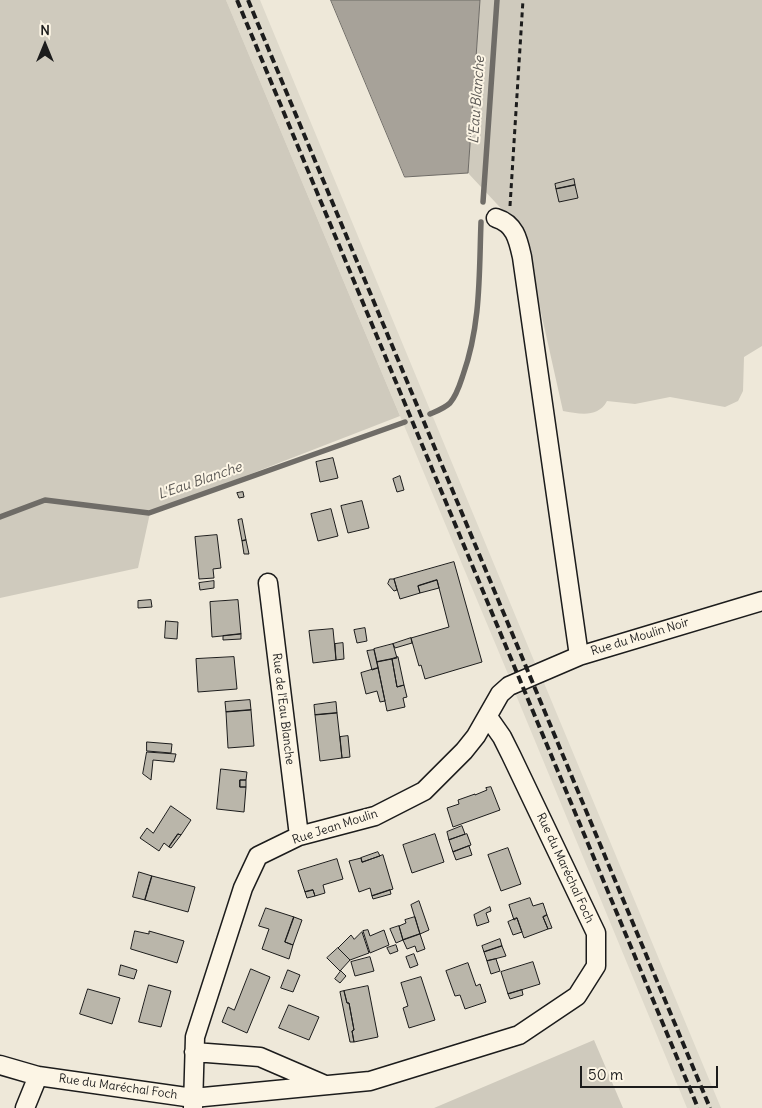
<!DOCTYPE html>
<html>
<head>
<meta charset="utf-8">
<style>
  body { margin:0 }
  #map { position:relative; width:762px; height:1108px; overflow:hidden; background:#eee8d9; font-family:Delius,sans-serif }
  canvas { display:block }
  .north { position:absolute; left:20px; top:20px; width:50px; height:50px; -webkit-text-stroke:4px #fcf5e5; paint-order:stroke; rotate:0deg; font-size:14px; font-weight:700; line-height:20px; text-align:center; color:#1c1c1c }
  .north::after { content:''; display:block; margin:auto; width:18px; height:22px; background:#1c1c1c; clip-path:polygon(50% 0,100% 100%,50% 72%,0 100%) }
  .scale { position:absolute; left:580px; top:1066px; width:138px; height:22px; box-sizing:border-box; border:2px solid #1c1c1c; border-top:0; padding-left:6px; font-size:15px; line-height:18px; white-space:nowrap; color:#1c1c1c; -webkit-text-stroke:4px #fcf5e5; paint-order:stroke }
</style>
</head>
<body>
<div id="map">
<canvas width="762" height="1108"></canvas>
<div class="north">N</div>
<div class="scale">50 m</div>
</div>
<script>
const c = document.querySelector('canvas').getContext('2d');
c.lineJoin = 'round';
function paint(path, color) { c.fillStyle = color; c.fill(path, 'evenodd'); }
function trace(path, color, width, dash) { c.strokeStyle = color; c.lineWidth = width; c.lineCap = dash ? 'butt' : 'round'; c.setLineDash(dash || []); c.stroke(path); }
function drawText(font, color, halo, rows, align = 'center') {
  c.font = font + ' Delius,sans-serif'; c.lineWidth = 4; c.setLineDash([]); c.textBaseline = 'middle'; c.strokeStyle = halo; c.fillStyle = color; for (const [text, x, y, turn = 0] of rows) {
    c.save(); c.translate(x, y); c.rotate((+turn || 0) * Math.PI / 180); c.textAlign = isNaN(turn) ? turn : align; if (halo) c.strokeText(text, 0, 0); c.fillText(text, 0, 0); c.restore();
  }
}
paint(new Path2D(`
  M226,0h34l275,663 -27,11z
  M544,683l177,425h-34l-171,-413z`), '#ded9cb');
paint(new Path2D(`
  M0,0h226l174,416 -250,97 -12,55 -138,30z
  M480,0h282v346l-18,11 -1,34 -5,10 -13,6 -55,-10 -35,7 -28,-3c-9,17 -27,13 -44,10l-40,-179 -55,-59z
  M594,1040l29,68h-189z`), '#cfcabd');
const water = new Path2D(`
  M331,0h149l-12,173 -63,4z`);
paint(water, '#a7a299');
trace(water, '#6f6c67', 1);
trace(new Path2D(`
  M483,202l14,-202
  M430,414c7,-3 15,-6 20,-11 7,-8 10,-19 13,-28 18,-51 16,-100 18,-153
  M0,517l45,-17 104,13 256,-91`), '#6f6c67', 5.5);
const building = new Path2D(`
  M574,179l1,6 -19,4 -1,-5z
  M575,185l3,13 -19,4 -3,-13z
  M333,458l5,20 -18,4 -4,-20z
  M400,476l4,14 -7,2 -4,-13z
  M243,492l1,5 -5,1 -2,-5z
  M362,501l7,27 -21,5 -7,-27z
  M331,509l7,27 -20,5 -7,-27z
  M242,519l4,21 -4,1 -4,-21z
  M217,535l4,33 -8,1 1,9 -15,1 -4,-42z
  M246,540l3,14h-5l-2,-13z
  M454,562l28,100 -57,17 -4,-14 -2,1 -8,-28 38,-11 -12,-47 -19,6 2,7 -20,6 -6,-20z
  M390,579h4l3,11 -3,1 -6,-7z
  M437,580l2,8 -19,5 -2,-7z
  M214,581v7l-14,2 -1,-7z
  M151,600l1,7 -14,1v-7z
  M238,600l3,34 -29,3 -2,-35z
  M166,621l12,1 -1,17 -12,-1z
  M365,628l2,13 -10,2 -3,-13z
  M333,629l3,31 -23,3 -4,-32z
  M241,634v5l-18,1v-4z
  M411,638l1,5 -17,5 -2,-4z
  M343,643l1,16 -8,1 -1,-16z
  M393,644l4,14 -20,4 -3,-13z
  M374,650l4,18 -6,2 -5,-19z
  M234,657l3,32 -39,3 -2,-33z
  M398,657l6,28 -7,2 -5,-28z
  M392,659l5,28 7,-2 3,12 -4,1 2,9 -18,4 -10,-49z
  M378,668l7,33 -5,1 -3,-11 -11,3 -5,-21z
  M250,700l1,10 -25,2 -1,-10z
  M336,702l1,11 -22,2 -1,-10z
  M251,710l3,36 -26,2 -2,-36z
  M337,713l5,45 -22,3 -5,-46z
  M348,736l2,21 -8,1 -2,-21z
  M147,742l25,2 -1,9 -24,-2z
  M147,752l29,2 -2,8 -21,-2 -2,20 -8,-6z
  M221,769l26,3 -1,8h-6v7h6l-2,25 -27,-3z
  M240,780h6v7h-6z
  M491,787l9,23 -47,17 -6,-19 12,-4 -1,-4 17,-6v1l12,-5 -1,-2z
  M171,806l20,14 -10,15 -3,-1 -9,13 -5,-4 -5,8 -19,-13 7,-10 6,5z
  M462,826l3,8 -16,6 -2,-8z
  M178,834l3,1 -10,13 -2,-1z
  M435,834l9,28 -32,11 -9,-28z
  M467,834l4,11 -18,7 -4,-12z
  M469,846l3,9 -16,5 -3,-8z
  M508,848l13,36 -20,7 -13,-36z
  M378,852l2,4 -18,6 -1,-4z
  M383,855l10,34 -21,7 -2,-8 -11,4 -10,-31 12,-3 1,4z
  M337,859l6,20 -20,6 2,8 -10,3 -2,-6 -8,2 -7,-21z
  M139,872l13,4 -7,24 -12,-3z
  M152,876l43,11 -7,25 -43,-12z
  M313,890l2,6 -8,2 -2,-6z
  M390,890l1,4 -18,5 -1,-3z
  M530,898l3,8 10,-3 4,12 -4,2 5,12 -24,9 -7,-20 -3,2 -5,-15z
  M419,901l10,29 -9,4 -9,-29z
  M490,907l1,4 -5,2 3,9 -12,4 -3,-11z
  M266,908l28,9 -9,25 8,3 -4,14 -27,-10 7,-20 -10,-3z
  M547,915l5,13 -4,1 -5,-12z
  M294,917l8,3 -9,25 -8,-3z
  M415,917l5,17 -17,6 -4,-14 7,-3 -1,-3z
  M517,918l5,14 -9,3 -5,-13z
  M399,926l4,14 -7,3 -6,-14z
  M368,930l2,6 14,-6 5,15 -19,8 -7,-22z
  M135,931l14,3v-3l35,10 -7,22 -46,-14z
  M362,932l7,21 -19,7 -12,-12 13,-13 3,4z
  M420,934l5,15 -8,3 -2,-6 -8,3 -4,-9z
  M500,939l2,7 -18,6 -2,-6z
  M396,945l2,6 -8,3 -3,-6z
  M502,946l4,10 -19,5 -3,-9z
  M338,948l12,12 -10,11 -13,-13z
  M414,954l4,11 -8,3 -4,-11z
  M370,957l4,14 -19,5 -4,-14z
  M496,959l4,12 -9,3 -4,-13z
  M533,962l7,22 -32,10 -7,-22z
  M468,963l8,23 4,-2 6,18 -21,7 -5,-14 -5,1 -9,-25z
  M121,965l16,5 -3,9 -15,-4z
  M251,969l19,8 -23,56 -25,-11 6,-15 6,3z
  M288,970l12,5 -7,17 -12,-4z
  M341,971l5,5 -6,7 -5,-4z
  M421,977l14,43 -26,8 -6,-20 5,-2 -7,-23z
  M149,985l22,6 -10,36 -22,-5z
  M368,986l10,51 -24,5 -2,-11 2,-1 -5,-27h-2l-3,-12z
  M88,989l32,9 -8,26 -32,-10z
  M522,990l1,5 -13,4 -2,-5z
  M344,991l3,12h2l5,27 -2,1 2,11h-4l-10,-50z
  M289,1005l30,12 -10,23 -30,-12z`);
paint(building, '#bab6aa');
trace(building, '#1c1c1c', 1);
const street = new Path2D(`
  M496,218c19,6 22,21 26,39l57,399
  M268,583l31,253
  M194,1052l66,5 65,28
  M0,1065l38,11 155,22 177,-17 149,-46 58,-39 19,-30v-33l-85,-178 -9,-18 -14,-20
  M25,1108l13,-32
  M193,1108l2,-71 48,-149 15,-32 41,-20 76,-20 49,-25 40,-40 12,-15 24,-42 9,-8 70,-30 183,-55`);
trace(street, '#1c1c1c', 21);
trace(new Path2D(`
  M510,206l13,-206`), '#1c1c1c', 3, [5, 4]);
trace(street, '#fcf5e5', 18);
trace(new Path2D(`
  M237,0l461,1108
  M248,0l462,1108`), '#1c1c1c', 4, [8, 4]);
drawText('12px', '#1c1c1c', '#fcf5e5', [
  ["Rue du Moulin Noir",640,637,-17],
  ["Rue de l'Eau Blanche",283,709,83],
  ["Rue Jean Moulin",335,827,-18],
  ["Rue du Maréchal Foch",565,868,65],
  ["Rue du Maréchal Foch",118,1087,8]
]);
drawText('italic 14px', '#5b5854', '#fcf5e5', [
  ["L'Eau Blanche",477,100,-86],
  ["L'Eau Blanche",200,481,-19]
]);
</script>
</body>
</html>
